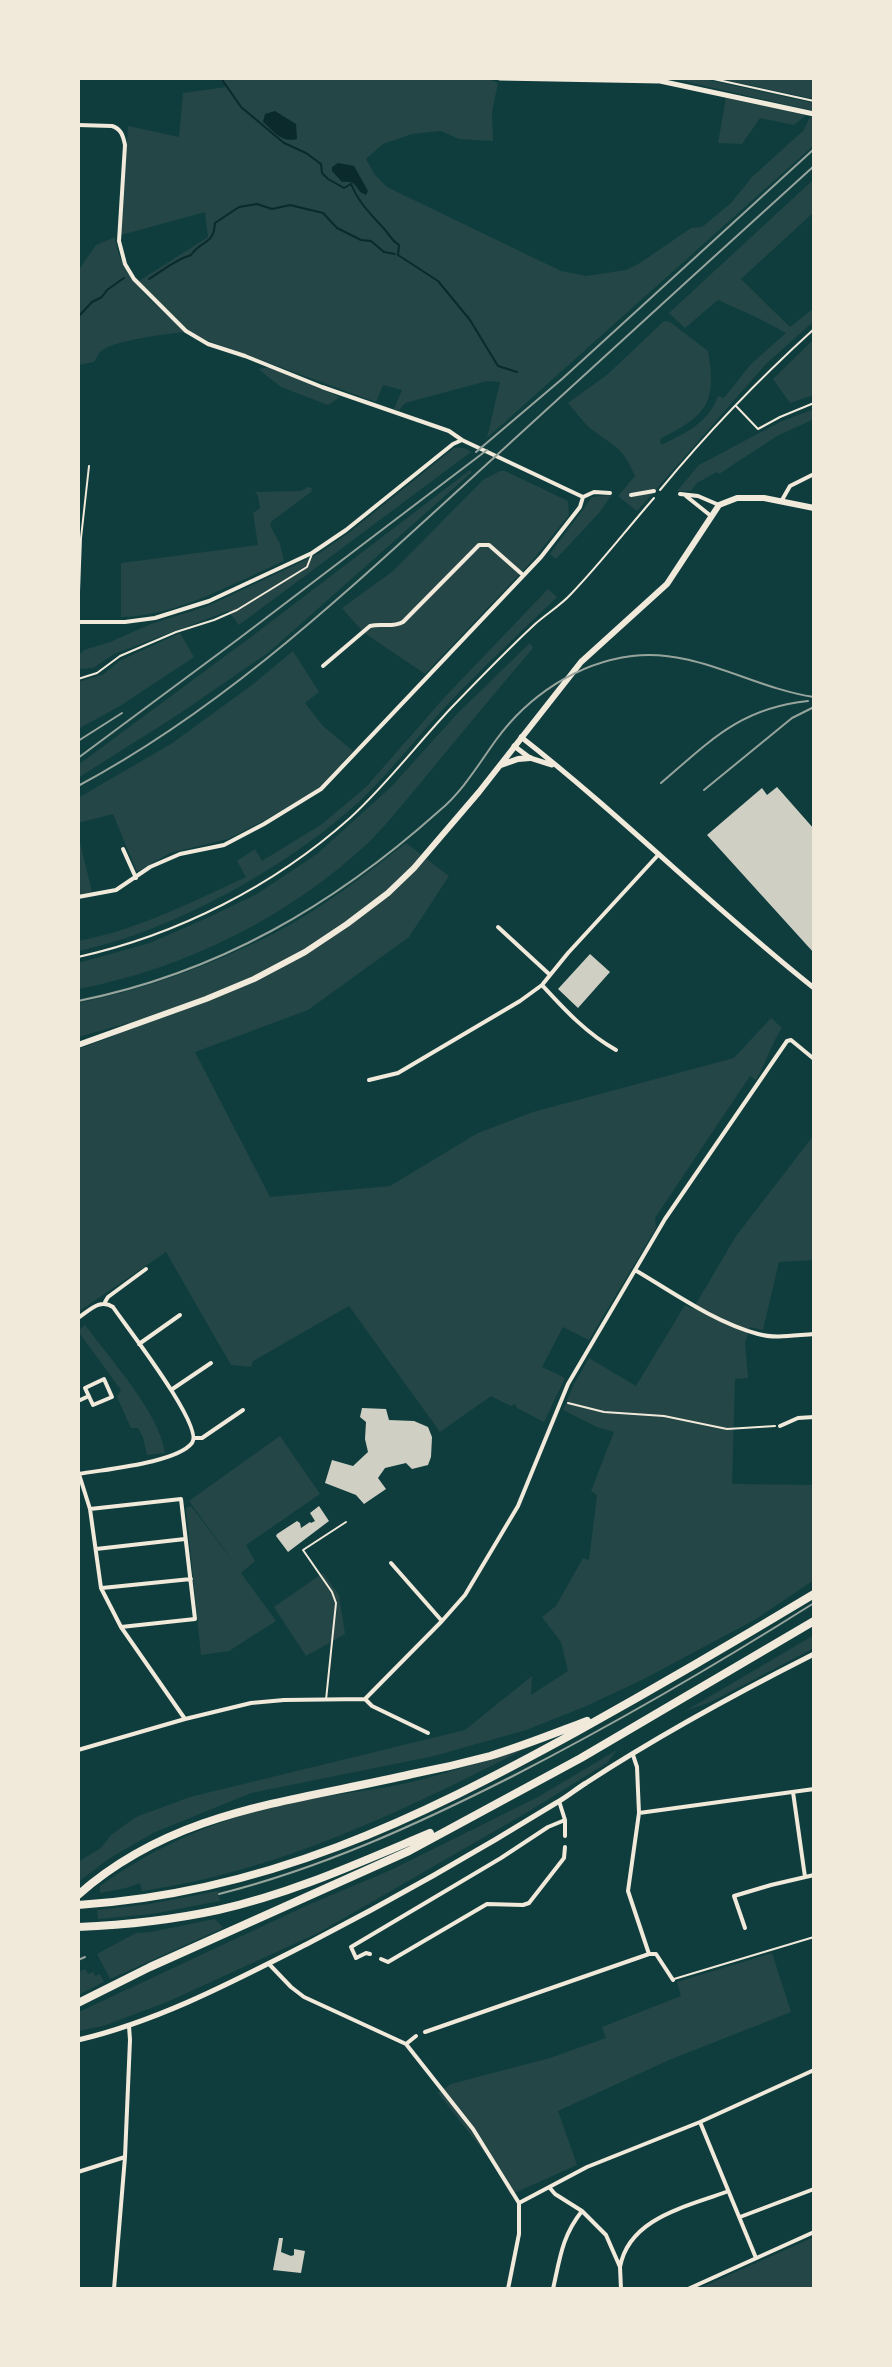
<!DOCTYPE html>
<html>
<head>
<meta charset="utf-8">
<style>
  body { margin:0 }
  #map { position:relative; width:892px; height:2367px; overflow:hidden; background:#0f3d3e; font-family:"Titillium Web",sans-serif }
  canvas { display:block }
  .frame { position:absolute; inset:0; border:80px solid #f1e9da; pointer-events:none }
</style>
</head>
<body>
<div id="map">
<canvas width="892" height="2367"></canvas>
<div class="frame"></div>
</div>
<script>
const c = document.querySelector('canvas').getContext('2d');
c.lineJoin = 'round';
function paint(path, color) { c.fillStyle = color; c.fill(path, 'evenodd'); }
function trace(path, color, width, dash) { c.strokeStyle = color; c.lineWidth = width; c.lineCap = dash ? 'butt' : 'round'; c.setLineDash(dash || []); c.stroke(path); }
paint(new Path2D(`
  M220,78h266l12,5 -6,29 1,29 -34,-2 -18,-8 -29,3 -29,10 -17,15 9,16 12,12 174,84 25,5 40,-6 14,-7 51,-35 11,-1 29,-24 22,-27 51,-46 6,-13 4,1v27l-327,293 13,-56 -13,-1 -82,22 -6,7 -5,-1 8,-19 -19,-5 -7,17 -181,-66 -56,-55 69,-44 -3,-25 -84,23 7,-109 51,11 4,-44 43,-6z
  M658,78h41l115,25v8l-131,-30z
  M727,78h87v21l-89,-19z
  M726,98l80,17 -12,10 -34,-7 -18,26 -24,-1z
  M814,179v33l-73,67 49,48 24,-19v13l-48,43 -129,147 -19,-15 17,-20c-15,-33 -20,-28 -45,-48 -8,-7 -15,-17 -22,-25l40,-29 56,-53 6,1 38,29c9,53 -1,64 -48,88l1,6c24,-11 48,-23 57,-49l6,2 27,-34 35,-31 -28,-15 -40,-18 -33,28 -16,-15z
  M115,237c4,41 41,67 70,95 -19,2 -70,8 -84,19 -3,3 -5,8 -7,11l-16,3v-94l18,-26z
  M814,339v56l-24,8 -17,-24z
  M270,367l70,30 -12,8 -47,-18 -23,-18z
  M814,409v10l-37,17 -58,38 -2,-2 -20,11 -6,8h-14l22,-26 81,-43z
  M454,448h10l7,4 -232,173 -11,-14 -114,43 -21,14 -15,1v-13l6,-6 26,-8 41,-18 57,-18 110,-52 32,-22z
  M470,470l2,2 -203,180 -90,62 -101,64v-13l173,-128z
  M500,471h5l63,30 1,14 -37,46 -107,113 -62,-42 -21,-24 51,-37 90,-91z
  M308,487l4,1 -1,4 -39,29 -2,4 10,19 4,17c-51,22 -106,55 -163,56v-54l137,-18 -5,-32 7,-5 -2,-12 -3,-4 46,-1z
  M608,495l3,1 -12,17 -43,46 -6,-5 42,-57z
  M548,589l9,8c-36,35 -74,70 -108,106 -28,29 -53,62 -81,90 -69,68 -195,139 -290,158v-10c59,-11 114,-39 168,-64l-9,-16 18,-12 7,12 60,-37 44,-37 77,-88z
  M180,633l14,24 -74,49 -42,23v-47l26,-8 15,-13z
  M530,643l3,5c-34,40 -68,81 -101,121 -21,25 -41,51 -64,74 -79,74 -184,126 -290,146v-26l72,-20 57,-25 50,-24 60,-40 74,-67 66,-73z
  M293,651l26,41 -14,11 18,23 30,25 -35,38 -53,31 -37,19 -58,14 -33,19 -24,-58 -35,9v-25l93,-54 81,-59z
  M78,834l14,58 -14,3z
  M406,843l43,33 -40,61 -101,73 -113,42 75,145 120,-11 88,-53 55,-21 201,-54 37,-40 11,10c-11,16 -16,35 -26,52l-6,-4 -95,142 1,10 -67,112 -26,-13 -21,40 23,11 -21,44 -27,-14 -2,-4 -4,2 -20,-10 -51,36 -91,-126 -96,55 -2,6 -20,-2 -65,-113 -88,60v-263l36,-13 14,-13 -50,14v-34c69,-14 134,-38 197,-70 46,-24 90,-58 131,-90z
  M814,1135v125l-35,2 -16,68 -13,-3 -5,16 3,35 -13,1 -3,105 82,1v95l-58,39 -114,61 -58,27 -58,23 -92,26 -183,37 -98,40 -43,25 -32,24v-20l23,-14 10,-13 25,-18 54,-20 275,-67 67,-54 -1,19 37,-24 -7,-29 -19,-25 14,-11 27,-48 6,2 8,-65 -6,-4 23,-59 -17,-5 -34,-17 11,-26 15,-26 47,28 49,-81 8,4 43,-73z
  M85,1325c25,34 74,87 80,128l-18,2 -4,-18 -5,-9h-7l-14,-31 4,-7 -43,-59z
  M280,1436l40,58 -74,51 9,16 -14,12 35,48 -47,30 -28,4 -15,-147 5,-2 46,61 -48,-66z
  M323,1573l16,22 6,39 -39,22 -32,-49z
  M814,1635v13l-103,54 -24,8z
  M522,1748l3,1c-123,62 -245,122 -383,142l-2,-8 -14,5 -26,5v-7c57,-41 120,-68 189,-83 36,-8 73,-11 109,-18 42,-9 83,-23 124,-37z
  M617,1750l-10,13 -81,50 -208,120 -151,69 -64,24 -25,5v-19l3,-1 227,-106 83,-35 147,-73z
  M218,1891l2,10 -68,13 -54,5 -1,-9 53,-6z
  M215,1919l8,9 -113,51 -13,-25 39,-21 15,-1z
  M772,1953l19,59 -122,48 -111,51 19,54 -67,30 -14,-28 -58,-74 13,-9 99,-26 56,-20 -4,-11 79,-31 -4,-14z
  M78,1969l3,2 4,-2 3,5 5,-2 2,4 5,-2 4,8 -26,13z
  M814,2237v52h-116z`), '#244646');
paint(new Path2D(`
  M275,111l21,13 1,15c-16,4 -22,-7 -34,-17l2,-8z
  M338,163l16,3 14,25 -2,4 -6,-3c-5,-8 -7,-11 -18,-10l-10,-11v-4z`), '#0a2a2b');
trace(new Path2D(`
  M221,78l20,29 43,36 22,10 15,11 1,9 6,6 16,9 7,-4c8,20 21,31 35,47 5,6 6,10 13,14l-1,10 40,26 32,39 28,46 19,6
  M149,279c14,-9 26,-19 42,-24 10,-15 23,-10 24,-32l24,-16 18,-3 15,5 18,-4 33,8 14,15 24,12 10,1 13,11 11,2
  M78,317l14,-15 10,-5 5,-7 17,-12`), '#0a2a2b', 2);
paint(new Path2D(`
  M777,787l37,42v124l-107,-118 55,-47 5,7z
  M590,954l20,18 -32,36 -20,-19z
  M362,1408l24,1 3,11 25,1 14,6 4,10 -1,20 -3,8 -16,4 -6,-6 -21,5 -7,10 8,11 -22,15 -8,-9 -31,-12 7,-23 21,6 15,-14 -3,-13 1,-17 -6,-5z
  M319,1506l10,15 -41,31 -12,-16 1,-2 20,-13 3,2 1,5 9,-6 1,1 4,-2 -5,-8z
  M279,2238h4l-2,14 10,4 3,-1v-6l11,2 -4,22 -28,-3z`), '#cfcfc3');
trace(new Path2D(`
  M709,78l105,23
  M736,406l22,23 22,-12 34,-14
  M660,490c47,-57 99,-111 154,-161
  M78,957c99,-22 196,-71 272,-139 37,-34 68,-75 102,-111 27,-28 54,-56 82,-82 12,-11 26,-19 37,-31 29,-30 55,-64 83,-96
  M568,1403l36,9 60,4 63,13 48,-3`), '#f1e9da', 2);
trace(new Path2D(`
  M78,619l3,-81 8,-72
  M78,679l19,-6 23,-17 56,-24 38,-12 23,-10 70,-43 5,-13
  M326,1700l10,-97 -4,-11 -29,-42 43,-28
  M674,1979l140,-42`), '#f1e9da', 2);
trace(new Path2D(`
  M78,125l34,1c9,3 11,9 13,19l-6,96 6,23 9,15 52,52 22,13 37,12 77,31 127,44 13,9 121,57 11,-5 16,1
  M680,494l18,2 21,9
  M631,495l23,-4
  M686,496l25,20
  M782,500l8,-14 24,-12
  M78,622h47l30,-4 54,-17 103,-48 34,-23 107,-86 9,-4
  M323,666l47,-40c12,-3 22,2 33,-4l76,-77h10l34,30
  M123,849l13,29
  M78,897l38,-7 34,-23 30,-13 44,-9 40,-21 57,-35 220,-232 39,-50 3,-10
  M498,927l51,47
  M542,985c23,25 44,48 74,65
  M369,1080l29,-7 122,-72 22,-16 26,-32 91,-99
  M635,1270c39,23 79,52 123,64 17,5 38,1 56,0
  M105,1302l3,-5 38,-28
  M78,1318c11,-7 22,-20 35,-11 12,18 92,120 79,136 -16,20 -86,26 -113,31
  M139,1344l41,-29
  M104,1379l8,18 -19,8 -8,-17z
  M171,1390l40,-27
  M78,1401l11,-5
  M780,1426l18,-8 16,-1
  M194,1438h8l41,-28
  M78,1471l12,38 11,79 20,39 64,92
  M90,1509l91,-10 14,120 -74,8
  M96,1549l89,-10
  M391,1563l51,58
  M102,1588l89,-9
  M365,1699l77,-78 23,-26 53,-89 50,-122 97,-165 122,-178 4,-1 23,19
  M78,1750l107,-31 66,-16 33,-3 81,-1 7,7 56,27
  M793,1792l12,85
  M559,1801l6,19
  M639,1813l175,-24
  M745,1928l-11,-32 37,-11 43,-10
  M370,1954l-4,-1 -10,5 -5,-11 150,-89 47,-31 17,-7v16
  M649,1954h7l17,26
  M381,1959l7,3 99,-58 36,1 6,-2 35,-45 1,-11
  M269,1964l22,23 13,10 102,47 67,85 46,74v31l-11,55
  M425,2032l224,-78 -21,-63 11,-78 -2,-46 -4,-12
  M406,2044l10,-8
  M700,2122l56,136
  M78,2172l47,-15
  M549,2187l6,7 27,17 24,24 14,32 1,22
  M519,2203l68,-36 113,-45 114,-52
  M740,2217l74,-28
  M620,2267c9,-49 66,-60 106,-75
  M114,2289l11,-132 5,-117 -1,-14
  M553,2289c7,-31 9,-53 29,-78
  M688,2289l126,-57`), '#f1e9da', 4);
trace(new Path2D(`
  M500,78l160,3 154,33
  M521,737c101,79 192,171 293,251
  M514,746l16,12 22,7
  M78,2040c81,-19 156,-59 229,-96 85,-44 168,-91 249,-141 11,-6 20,-14 30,-20 73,-48 151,-90 228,-129`), '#f1e9da', 5);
trace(new Path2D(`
  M501,765l17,-6 12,-1
  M78,1045l128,-46 48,-20 51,-27 42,-28 41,-31 26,-25 65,-76 102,-130 86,-78 52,-79 18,-7h27l50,10`), '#f1e9da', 6);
trace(new Path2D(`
  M78,1895c97,-86 215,-93 334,-121 26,-5 52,-11 78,-18 33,-10 65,-23 97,-35
  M78,1905c187,-12 338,-85 500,-174 79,-44 158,-90 236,-137
  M78,1927c47,-2 94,-7 140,-17 73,-16 143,-48 212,-77
  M78,2003l72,-36 259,-116 172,-93 233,-137`), '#f1e9da', 8);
trace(new Path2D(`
  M476,452l86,-73 252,-230
  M78,741l44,-28
  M78,758l159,-118 250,-190
  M661,783c49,-42 79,-75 147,-82
  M78,786c146,-78 265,-191 386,-301 117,-107 233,-213 350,-319
  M704,790l88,-72 22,-11
  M78,1001c140,-28 256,-96 361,-190 24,-20 39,-46 57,-71 32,-44 81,-77 136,-84 64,-8 120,32 182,41
  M219,1894c103,-26 199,-70 294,-118 103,-53 203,-111 301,-173
  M78,1945l1,-1
  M78,1960l7,-3`), '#97a49c', 2);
</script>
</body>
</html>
